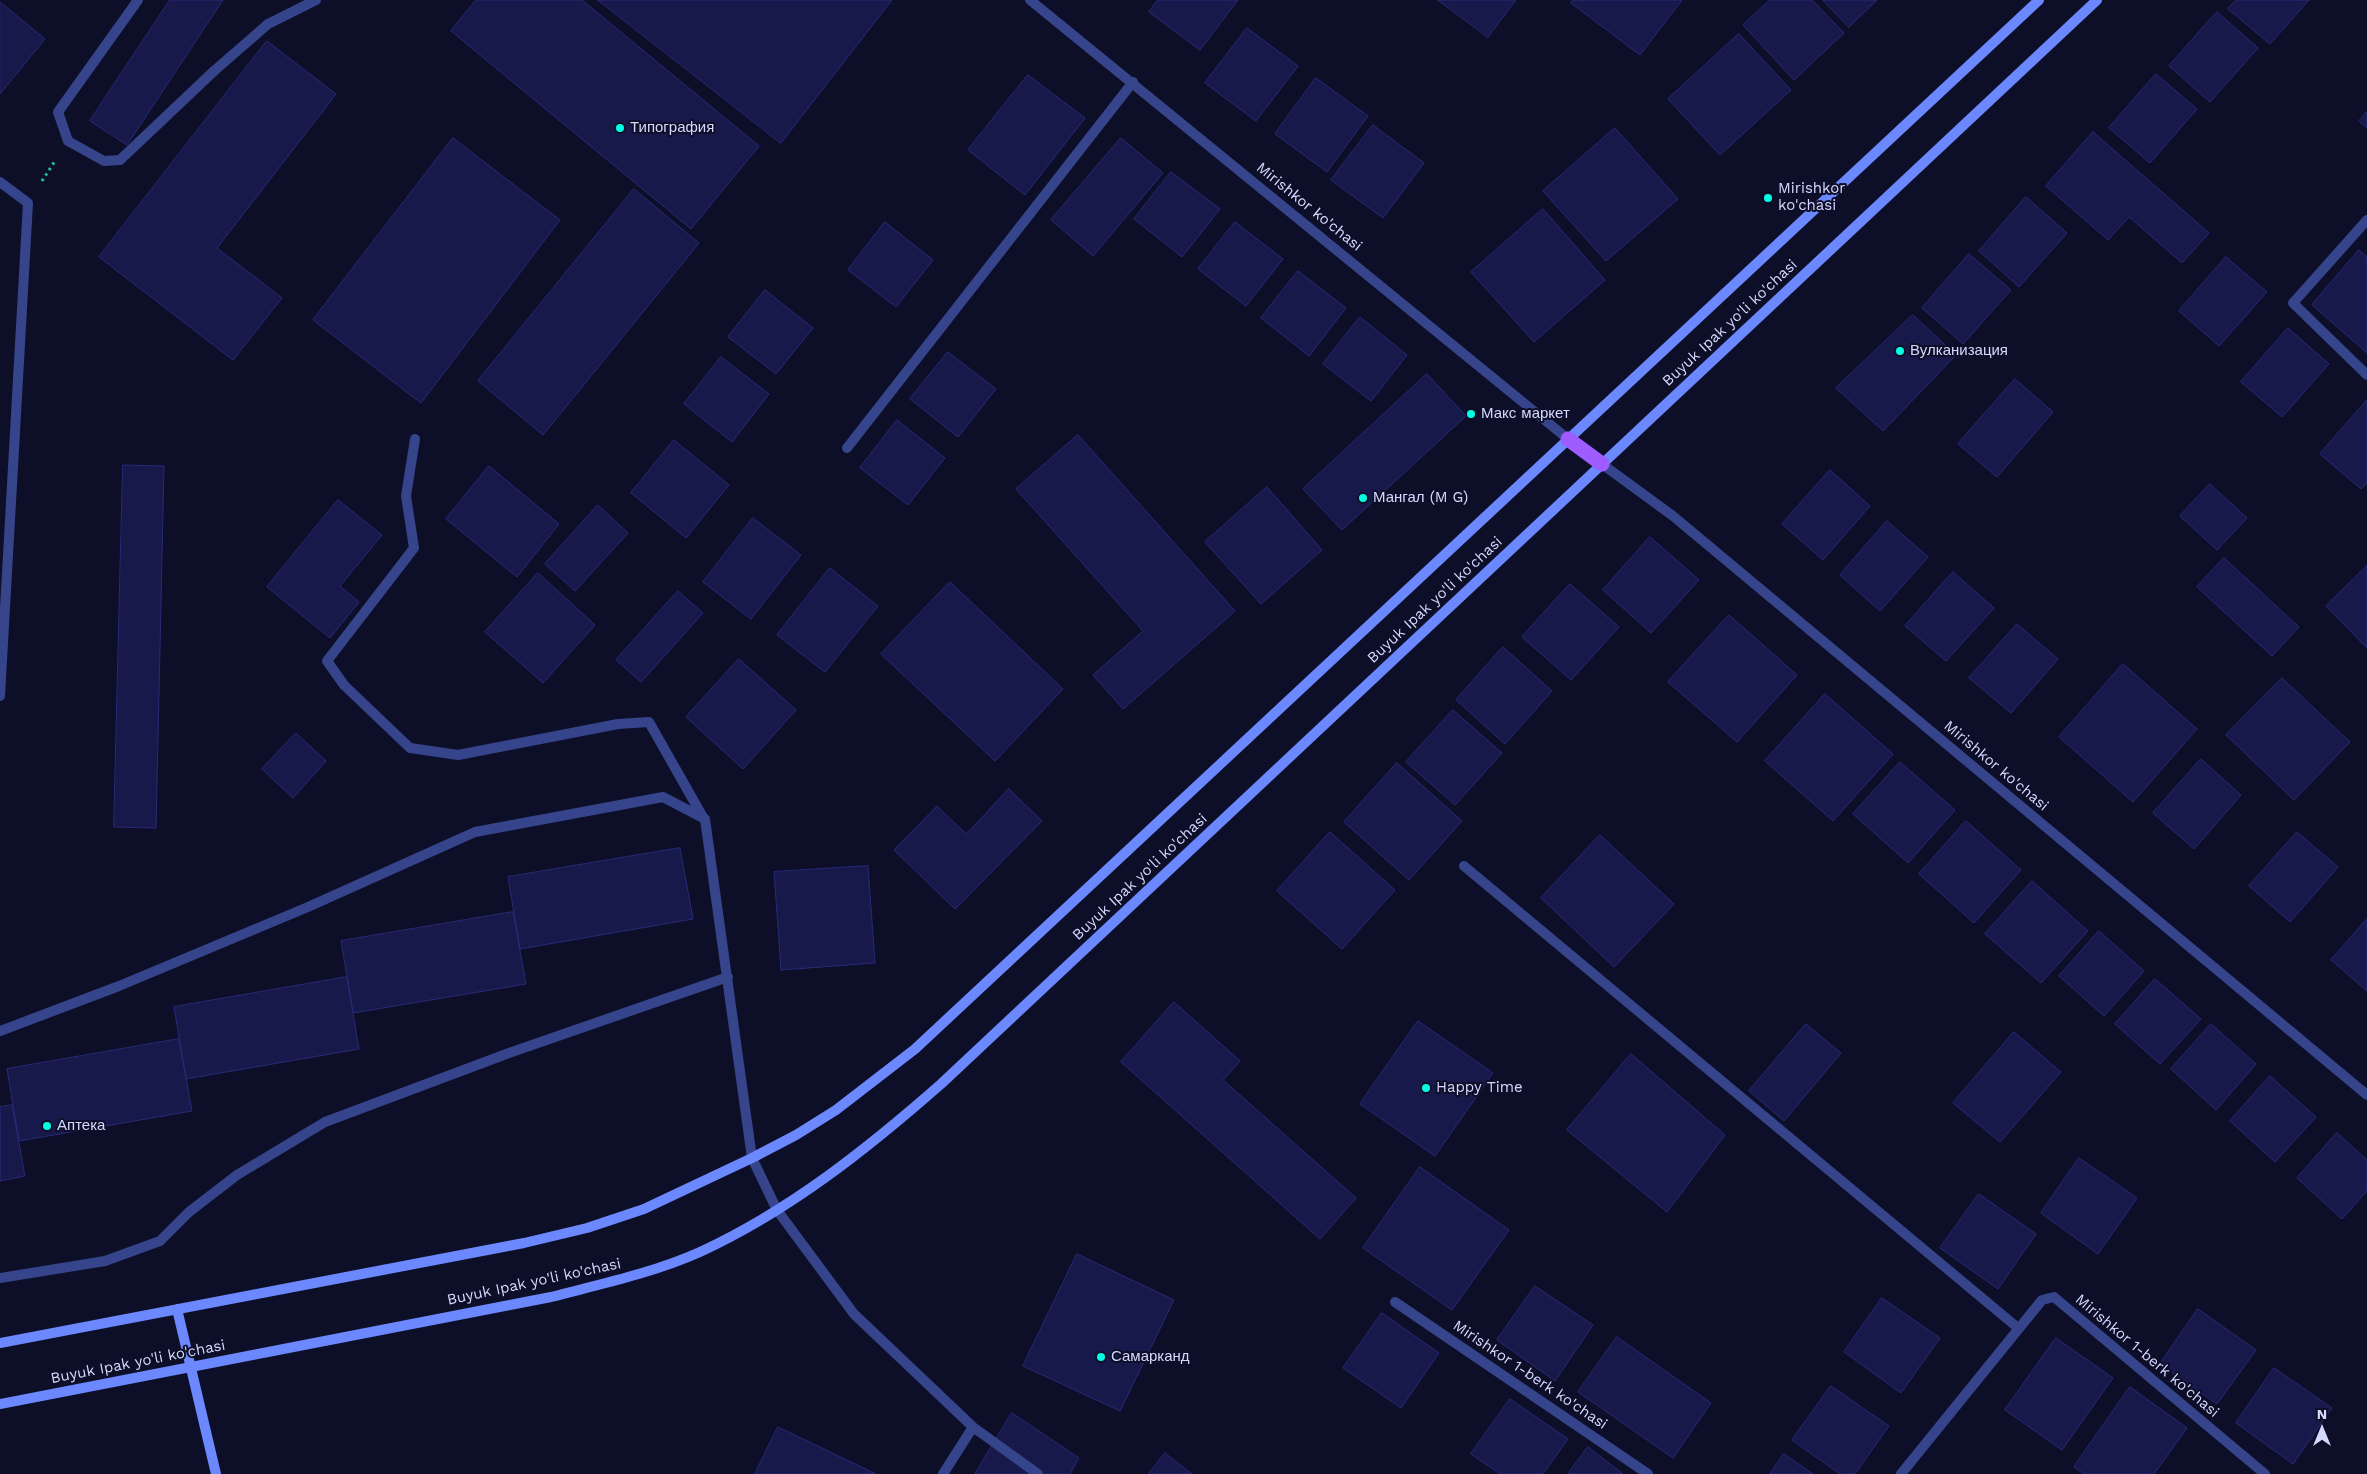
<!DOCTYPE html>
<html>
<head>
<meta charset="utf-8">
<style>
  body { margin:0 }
  #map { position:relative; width:2367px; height:1474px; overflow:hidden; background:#0d0f28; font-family:"Work Sans",sans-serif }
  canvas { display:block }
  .north { position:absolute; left:2297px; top:1404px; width:50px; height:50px; -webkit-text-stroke:4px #0d0f28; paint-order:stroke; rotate:0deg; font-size:14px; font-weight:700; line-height:20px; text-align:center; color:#d5d9ff }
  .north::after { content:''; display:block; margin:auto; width:18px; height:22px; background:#d5d9ff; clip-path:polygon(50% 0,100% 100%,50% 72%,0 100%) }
</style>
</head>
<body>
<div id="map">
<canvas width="2367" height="1474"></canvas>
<div class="north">N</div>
</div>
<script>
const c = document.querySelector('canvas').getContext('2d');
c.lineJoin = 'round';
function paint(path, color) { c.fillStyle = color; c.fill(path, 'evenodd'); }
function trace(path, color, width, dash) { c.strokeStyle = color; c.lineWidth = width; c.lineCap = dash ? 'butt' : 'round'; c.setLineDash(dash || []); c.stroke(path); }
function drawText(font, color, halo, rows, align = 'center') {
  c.font = font + ' "Work Sans",sans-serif'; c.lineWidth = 4; c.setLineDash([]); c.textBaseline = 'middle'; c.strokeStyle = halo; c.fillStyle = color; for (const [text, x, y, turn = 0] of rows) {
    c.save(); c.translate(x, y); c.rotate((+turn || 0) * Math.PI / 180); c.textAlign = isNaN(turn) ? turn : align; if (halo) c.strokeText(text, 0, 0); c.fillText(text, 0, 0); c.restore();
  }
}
const building = new Path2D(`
  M170,0h53l-96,145 -37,-24z
  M476,0h106l177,146 -68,83 -240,-198z
  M598,0h294l-111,143z
  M1158,0h80l-38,50 -51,-38z
  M1438,0h78l-28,37z
  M1573,0h109l-42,55 -69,-52z
  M1770,0h42l32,33 -50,47 -51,-55z
  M1823,0h54l-28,27z
  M2236,0h73l-39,44 -42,-35z
  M0,2l45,37 -45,55z
  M2217,12l41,36 -48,54 -41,-36z
  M1247,28l51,38 -42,55 -51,-38z
  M1739,34l52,56 -71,65 -52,-56z
  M267,41l69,53 -119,154 65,50 -49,62 -134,-103z
  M2156,74l41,35 -47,54 -41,-35z
  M1028,75l57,43 -60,77 -57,-45z
  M1316,78l52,38 -41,56 -52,-38z
  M2367,112v16l-8,-7z
  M1373,125l51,38 -41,55 -52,-38z
  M1615,128l63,71 -72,62 -63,-70z
  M2093,132l116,101 -27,30 -53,-46 -21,23 -62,-54z
  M453,138l107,82 -139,183 -108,-83z
  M1121,138l42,35 -70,83 -42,-36z
  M1171,172l49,37 -38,48 -48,-38z
  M634,189l65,54 -156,192 -65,-54z
  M2026,197l41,36 -48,54 -40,-36z
  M1543,209l62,71 -71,62 -63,-70z
  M885,222l48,38 -37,47 -48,-37z
  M1235,222l48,37 -37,47 -48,-37z
  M2359,250l8,7v96l-55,-48z
  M1969,254l42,36 -48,54 -41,-36z
  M2226,257l41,35 -48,54 -40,-35z
  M1298,271l48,37 -37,48 -48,-38z
  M765,290l48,38 -37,46 -48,-37z
  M1913,315l43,40 -73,76 -47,-43z
  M1360,317l47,38 -36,46 -48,-37z
  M2288,328l41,36 -47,53 -41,-35z
  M948,352l48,37 -38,48 -48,-38z
  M721,357l48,37 -37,48 -48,-38z
  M1427,374l39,42 -124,114 -39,-41z
  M2015,379l38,33 -56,65 -39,-33z
  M2367,400v83l-6,6 -41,-35z
  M897,420l48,38 -37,47 -48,-37z
  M1078,435l157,176 -112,98 -30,-34 50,-44 -127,-142z
  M674,440l55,45 -43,53 -55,-45z
  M123,465l41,1 -8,362 -42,-1z
  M489,466l70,58 -42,53 -71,-58z
  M1830,470l40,36 -47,54 -41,-36z
  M2210,484l37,34 -30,32 -37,-34z
  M1267,487l55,63 -61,54 -56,-62z
  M338,500l44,35 -42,51 19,16 -29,36 -63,-51z
  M598,505l30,28 -53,58 -30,-27z
  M753,518l48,37 -50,64 -48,-37z
  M1887,521l41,36 -48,54 -40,-36z
  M1650,537l49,43 -48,53 -48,-43z
  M2224,558l75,69 -27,29 -75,-69z
  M2367,566v82l-41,-42z
  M830,568l48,38 -53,66 -48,-37z
  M1953,572l41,36 -48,53 -41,-35z
  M538,573l57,52 -52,58 -58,-51z
  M950,582l113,107 -68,72 -114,-107z
  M1570,584l49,43 -48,53 -49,-43z
  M678,591l25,22 -62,69 -25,-22z
  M1729,615l68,60 -60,67 -69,-60z
  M2017,624l41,35 -47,54 -42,-35z
  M1503,647l49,44 -47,53 -49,-44z
  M739,659l57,51 -53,59 -57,-52z
  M2123,664l74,65 -64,73 -74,-65z
  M2282,678l68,64 -56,58 -68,-65z
  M1825,694l68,60 -60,67 -68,-60z
  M1453,710l49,43 -47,52 -49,-43z
  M296,733l30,28 -33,37 -31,-29z
  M2201,759l40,36 -47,54 -41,-36z
  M1900,762l55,48 -47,53 -55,-49z
  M1397,763l65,58 -53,59 -65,-58z
  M1009,789l33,32 -87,88 -61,-59 43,-44 29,28z
  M1966,821l55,49 -47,53 -55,-49z
  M1330,832l65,58 -53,59 -65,-58z
  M2297,832l41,35 -48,55 -41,-36z
  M1600,835l74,69 -60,63 -73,-69z
  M680,848l13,71 -173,30 -12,-72z
  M868,866l7,97 -94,7 -7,-98z
  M2032,881l56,50 -47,52 -56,-49z
  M513,912l13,72 -173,29 -12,-72z
  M2367,919v72l-36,-31z
  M2099,931l45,40 -40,45 -45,-40z
  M347,977l12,72 -173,30 -12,-72z
  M2155,979l46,40 -41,45 -45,-40z
  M1174,1002l66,59 -17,19 133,118 -36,41 -199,-177z
  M1418,1021l75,52 -58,83 -75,-52z
  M1806,1024l35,29 -57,68 -35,-30z
  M2211,1024l45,40 -40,46 -45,-41z
  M2014,1032l47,40 -61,70 -47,-39z
  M179,1039l13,72 -173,30 -12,-72z
  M1631,1054l94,81 -58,77 -100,-82z
  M2270,1076l46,41 -41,45 -45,-41z
  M12,1105l13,71 -25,5v-74z
  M2337,1133l30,27v31l-25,28 -45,-41z
  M2079,1158l58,40 -39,56 -57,-41z
  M1420,1167l89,63 -57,80 -89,-62z
  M1979,1194l57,40 -38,55 -58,-41z
  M1077,1254l97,46 -54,111 -97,-45z
  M1535,1286l58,39 -38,56 -58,-41z
  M1882,1298l58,40 -39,55 -57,-41z
  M2198,1309l58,41 -39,54 -57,-40z
  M1382,1313l57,40 -38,55 -58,-40z
  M1617,1337l94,66 -38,55 -95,-66z
  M2056,1338l57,40 -51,72 -57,-40z
  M2274,1368l58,40 -39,56 -57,-41z
  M1831,1386l58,40 -34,48h-15l-48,-34z
  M2130,1387l57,41 -33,46h-70l-10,-7z
  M1510,1399l58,40 -25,35h-43l-29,-20z
  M1012,1413l67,45 -9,16h-95z
  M778,1427l98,47h-121z
  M1588,1447l35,27h-55z
  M1165,1453l27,21h-43z
  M1784,1454l29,20h-43z`);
paint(building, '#18194b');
trace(building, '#282a78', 1);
trace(new Path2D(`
  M42,181l13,-20`), '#25c296', 3, [2.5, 4]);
trace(new Path2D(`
  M138,0l-80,112 10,29 36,20 16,-1 94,-89
  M0,182l28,21 -28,493
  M2367,220l-74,83 74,72
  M415,439l-9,57 8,52 -87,113 17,24 66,63 48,7 160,-31 31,-2 55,97
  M847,448l286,-366
  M1464,866l554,462
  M0,1031l119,-45 189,-79 167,-75 188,-35 42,22 47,339 25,52 77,104 119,113 65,47
  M0,1278l105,-17 55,-20 29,-29 48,-37 88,-53 184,-69 219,-76
  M943,1474l30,-47`), '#35448b', 10);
trace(new Path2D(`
  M1030,0l538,439
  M214,71l54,-47 48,-24
  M1602,464l71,52 694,579
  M1395,1302l253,172
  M1901,1474l141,-174 12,-3 211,177`), '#35448b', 10);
trace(new Path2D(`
  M177,1309l39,165
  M0,1343l524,-100 63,-15 57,-19 108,-51 44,-23 40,-25 79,-61 1124,-1049
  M0,1404l551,-107c50,-13 102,-24 149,-45 89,-41 167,-103 241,-168l1156,-1084`), '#6c88ff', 10);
trace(new Path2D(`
  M1568,439l34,25`), '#9e5cff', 15);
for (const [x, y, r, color] of [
  [620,128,5,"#01ffe1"],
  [1768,198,5,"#01ffe1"],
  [1900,351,5,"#01ffe1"],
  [1471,414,5,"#01ffe1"],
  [1363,498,5,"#01ffe1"],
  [1426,1088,5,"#01ffe1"],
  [47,1126,5,"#01ffe1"],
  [1101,1357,5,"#01ffe1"]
]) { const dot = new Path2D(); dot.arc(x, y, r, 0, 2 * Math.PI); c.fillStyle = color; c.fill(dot); trace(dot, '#0d0f28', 2); }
drawText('15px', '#d5d9ff', '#0d0f28', [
  ["Типография",630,128],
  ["Mirishkor",1778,189],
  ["ko'chasi",1778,206],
  ["Вулканизация",1910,351],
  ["Макс маркет",1481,414],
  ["Мангал (M G)",1373,498],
  ["Happy Time",1436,1088],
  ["Аптека",57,1126],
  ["Самарканд",1111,1357]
], 'left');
drawText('15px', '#d5d9ff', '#0d0f28', [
  ["Mirishkor ko'chasi",1309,207,39],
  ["Buyuk Ipak yo'li ko'chasi",1730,323,-43],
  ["Buyuk Ipak yo'li ko'chasi",1435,600,-43],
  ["Mirishkor ko'chasi",1996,766,40],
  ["Buyuk Ipak yo'li ko'chasi",1140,877,-43],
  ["Buyuk Ipak yo'li ko'chasi",534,1282,-12],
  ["Mirishkor 1-berk ko'chasi",2147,1356,40],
  ["Buyuk Ipak yo'li ko'chasi",138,1362,-11],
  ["Mirishkor 1-berk ko'chasi",1530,1375,34]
]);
</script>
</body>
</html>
